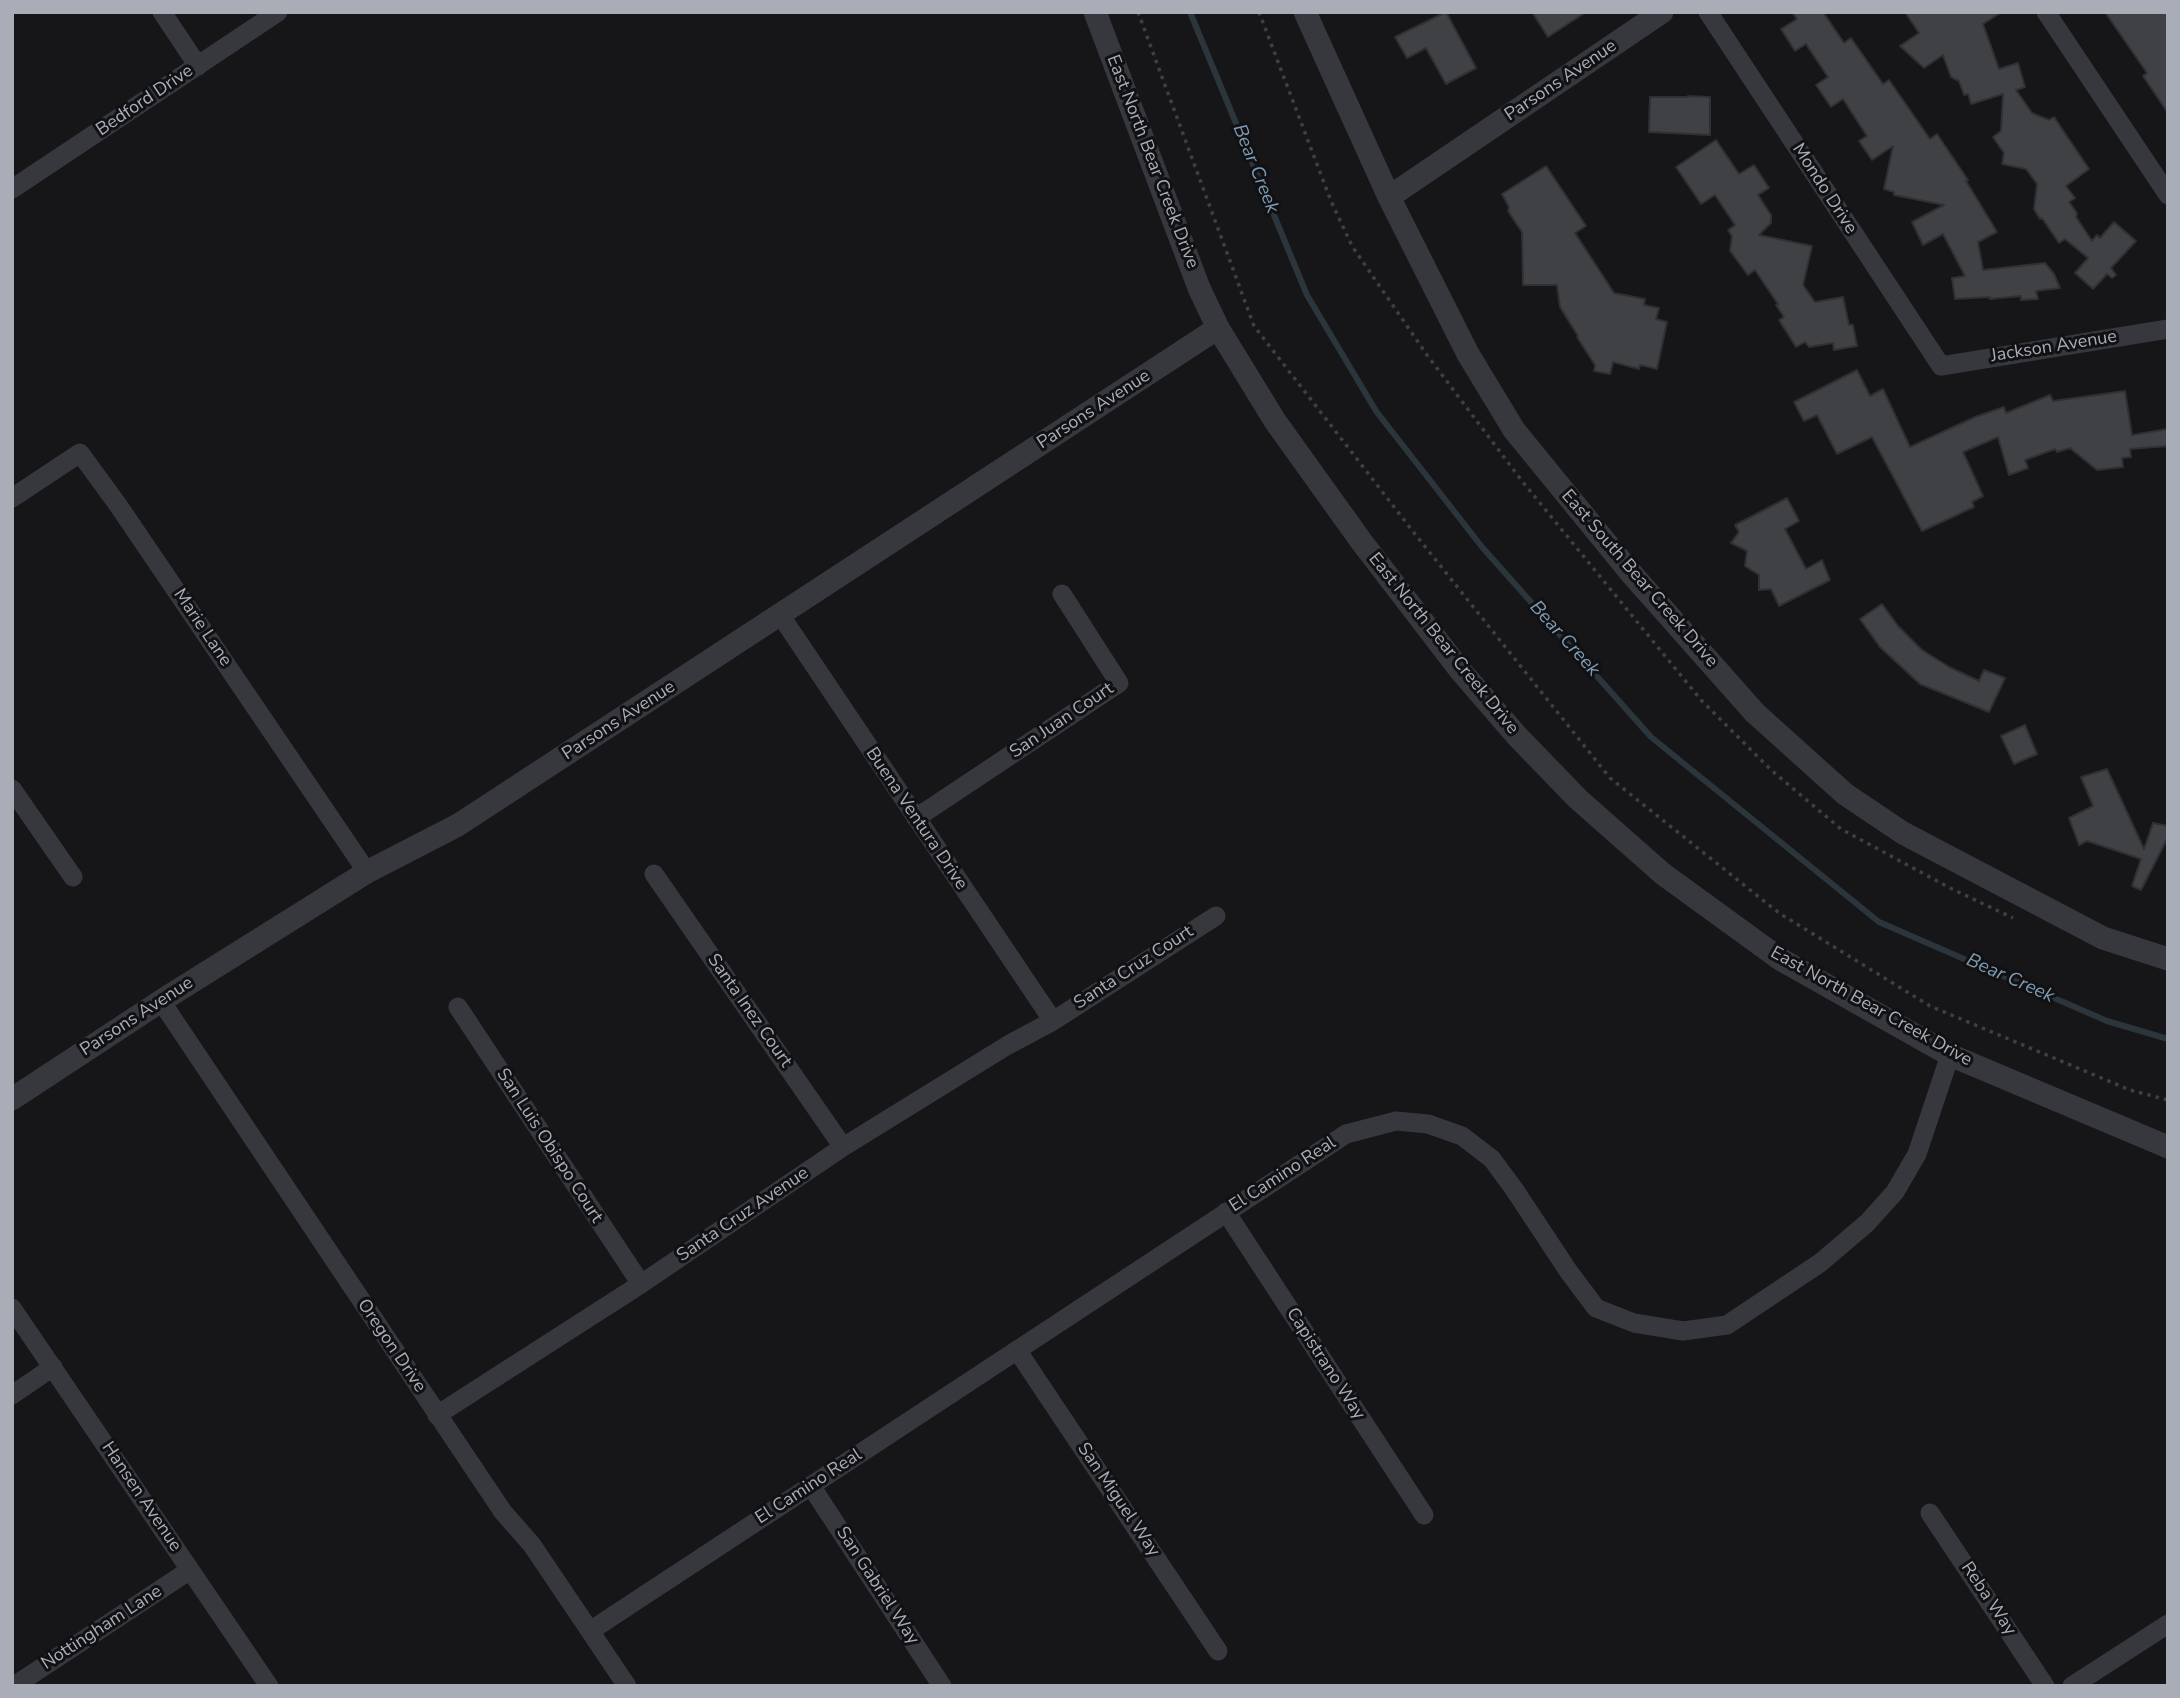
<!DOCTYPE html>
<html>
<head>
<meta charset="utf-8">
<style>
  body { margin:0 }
  #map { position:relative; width:2180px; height:1698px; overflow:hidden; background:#161618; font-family:"Nunito Sans",sans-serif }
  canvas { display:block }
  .frame { position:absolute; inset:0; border:14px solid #a8adb8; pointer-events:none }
</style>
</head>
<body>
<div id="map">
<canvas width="2180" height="1698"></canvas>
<div class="frame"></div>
</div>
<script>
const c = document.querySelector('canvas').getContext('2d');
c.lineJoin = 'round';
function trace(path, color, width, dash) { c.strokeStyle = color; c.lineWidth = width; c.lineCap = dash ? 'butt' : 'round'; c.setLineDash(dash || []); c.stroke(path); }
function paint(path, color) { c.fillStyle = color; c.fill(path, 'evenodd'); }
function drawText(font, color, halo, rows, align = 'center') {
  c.font = font + ' "Nunito Sans",sans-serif'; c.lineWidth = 6; c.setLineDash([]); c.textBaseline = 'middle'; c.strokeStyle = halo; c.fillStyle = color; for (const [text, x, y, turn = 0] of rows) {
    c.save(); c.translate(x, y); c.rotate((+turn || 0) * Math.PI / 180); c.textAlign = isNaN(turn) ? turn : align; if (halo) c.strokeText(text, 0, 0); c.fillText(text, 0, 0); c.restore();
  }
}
trace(new Path2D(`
  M1190,12l117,283 69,116 106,136 169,190 228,185 228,99 61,18`), '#2c353c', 6);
const building = new Path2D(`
  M1446,12l30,56 -30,16 -20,-36 -19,10 -12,-21z
  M1532,12h54l-38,25z
  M1792,12h31l21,31 7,-5 32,46 6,-4 41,59 7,-5 31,46 -2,1 31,51 -19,10 5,28 62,-7 9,11 6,14 -24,3 2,8 -17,1v-4l-31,3v-2l-35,2 -3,-21 13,-2 -22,-42 -20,11 -11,-23 32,-17 -50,-10v-3l-10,-3 9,-43 -21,14 -13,-19 8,-5 -24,-37 -12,8 -15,-22 12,-8 -22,-33 -11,7 -14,-22 16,-10z
  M1905,12h97l-19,12 16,45 19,-6 7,24 -9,3 16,23 17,7 5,-3 35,52 -23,17 9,12 -6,4 8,11 -1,4 16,24 5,-6 3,3 14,-16 22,19 -25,27 5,7 -4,3 -5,-4 -14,15 -18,-16 13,-15 -23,-19 -6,4 -17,-25 -2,1 -6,-10 3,-25 -11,-15 -24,-5 2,-11 -11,-16 8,-6 2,-37 -32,10 -3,-10 -4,1 -5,-14 -8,-4 -8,-22 -19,13 -24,-22 19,-13z
  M2105,12h63v101l-25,-37 4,-3z
  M1688,96l22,1v38l-61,-3 1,-35h38z
  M1716,140l23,34 15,-9 15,23 -11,7 13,20v8l-12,12 53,11 -9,39 12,17 28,-5 6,28h4l4,21 -23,4 -1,-7 -24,4 -4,-5 -9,5 -17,-27 5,-3 -8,-12 2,-1 -23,-34 -7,5 -18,-24 2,-15 -4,-6 7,-5 -20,-30 -14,9 -25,-37z
  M1546,166l40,60 -11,7 39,60 31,6 -1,6 15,3 -3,11 11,3 -10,47 -17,-4 -1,4 -26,-7 -3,12 -16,-3 1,-6 -18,-28 1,-1 -18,-29 -3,-22h-34l-1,-53 -14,-21 1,-4 -7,-13z
  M1857,370l13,26 13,-7 27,58 65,-30 29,-10 2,6 44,-18 3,6 72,-10 7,44 36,-6v17l-38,3 1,8 -9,1 1,9 -26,3 -27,-22 -13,4 -2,-3 -30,11 3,8 -19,7 -11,-38 -35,15 20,44 -11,6 2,5 -52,24 -50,-94 -35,17 -20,-39 -13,6 -10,-19z
  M1787,498l12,23 -14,8 21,40 16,-9 8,20 -51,26 -8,-17 -12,1v-15l-14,-9 2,-15 -16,-8 8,-11 -4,-7z
  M1882,604l16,22 24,24 27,17 30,14 5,-11 21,8 -16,34 -69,-28 -40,-37 -20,-28z
  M2025,725l12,29 -23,10 -13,-28z
  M2107,769l37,80 9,-26 15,3v11l-27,53 -9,-4 9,-27 -54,-18 -8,4 -10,-27 24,-12 -12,-29z`);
paint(building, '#404145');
trace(building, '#303034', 2);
trace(new Path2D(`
  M1138,12l116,314 161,208 195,244 169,135 151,93 200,84 38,10
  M1259,12l72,189 21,45 75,109 95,126 179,219 70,70 70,59 109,59 63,30`), '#3d3f44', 3.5, [3.5, 5]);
trace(new Path2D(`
  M162,12l36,54
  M1708,12l233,354 227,-37
  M2046,12l122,183
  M12,189l266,-177
  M12,498l68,-45 38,52 249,367
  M781,616l272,405
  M12,789l61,88
  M916,818l203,-135 -57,-89
  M654,874l189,273
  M161,1001l342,511 29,33 95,141
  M458,1007l183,277
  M1226,1212l198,303
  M12,1308l257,378
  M1017,1350l201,301
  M12,1395l41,-28
  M437,1415l204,-131 202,-137 165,-102 45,-24 163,-105
  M811,1486l131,200
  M1930,1513l115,173
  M590,1631l756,-497 50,-13 32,3 34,12 30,23 22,30 55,83 27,36 38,15 49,8 44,-6 93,-62 47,-40 28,-31 22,-38 33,-99
  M14,1686l176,-116
  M2072,1686l96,-62`), '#37383d', 19);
trace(new Path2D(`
  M1095,12l104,276 19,40 57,93 86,120 99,129 57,66 61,63 85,75 117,85 170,96 218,92
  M1305,12l84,185 79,157 46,76 116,142 125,141 90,81 58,39 200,105 65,21
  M1389,197l273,-185
  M12,1099l149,-98 206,-129 91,-47 760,-497`), '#37383d', 23);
drawText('18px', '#a8adb8', '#111113', [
  ["Parsons Avenue",1561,81,-34],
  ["Bedford Drive",145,101,-34],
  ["East North Bear Creek Drive",1152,162,69],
  ["Mondo Drive",1824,189,57],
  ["Jackson Avenue",2054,347,-9],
  ["Parsons Avenue",1094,410,-33],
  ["East South Bear Creek Drive",1639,579,49],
  ["Marie Lane",202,628,56],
  ["East North Bear Creek Drive",1443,644,51],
  ["Parsons Avenue",619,721,-33],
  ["San Juan Court",1062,721,-34],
  ["Buena Ventura Drive",916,819,56],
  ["Santa Cruz Court",1134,968,-33],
  ["East North Bear Creek Drive",1871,1007,29],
  ["Santa Inez Court",749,1011,55],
  ["Parsons Avenue",137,1017,-33],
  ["San Luis Obispo Court",549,1146,57],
  ["El Camino Real",1283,1175,-33],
  ["Santa Cruz Avenue",743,1215,-34],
  ["Oregon Drive",391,1346,56],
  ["Capistrano Way",1325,1364,57],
  ["El Camino Real",809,1487,-33],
  ["Hansen Avenue",141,1497,56],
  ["San Miguel Way",1118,1500,56],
  ["San Gabriel Way",877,1586,57],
  ["Reba Way",1988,1599,56],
  ["Nottingham Lane",102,1628,-33]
]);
drawText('italic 19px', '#7f9bb3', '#111113', [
  ["Bear Creek",1255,169,68],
  ["Bear Creek",1564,639,48],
  ["Bear Creek",2010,979,24]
]);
</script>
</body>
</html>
